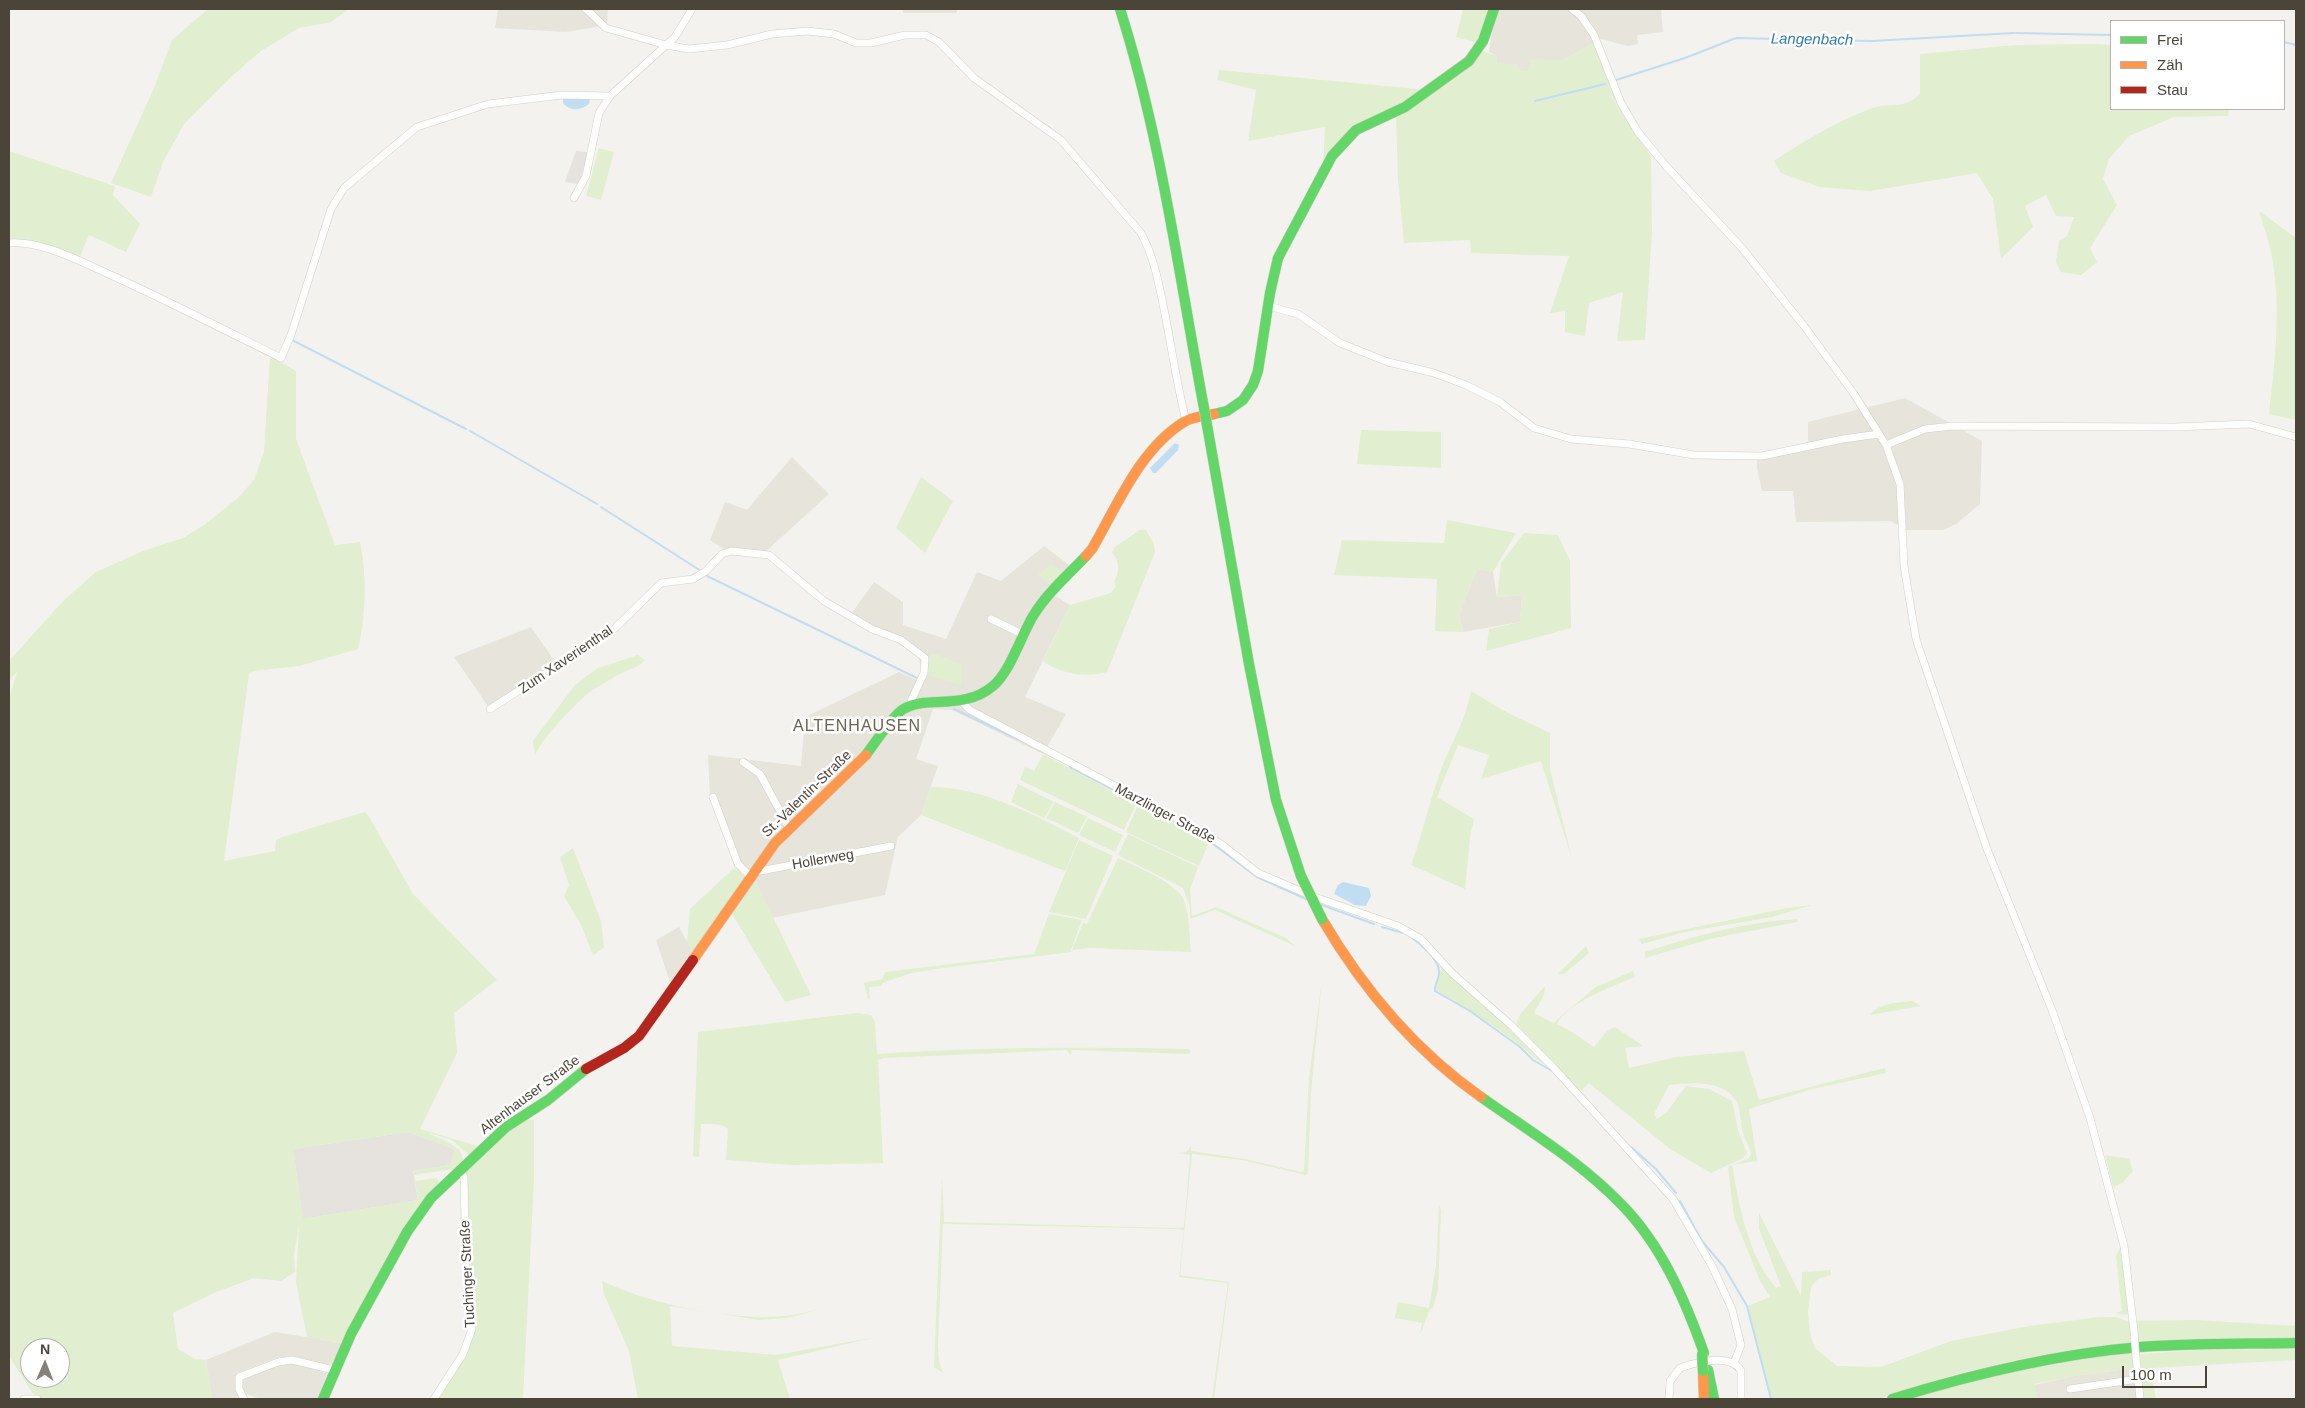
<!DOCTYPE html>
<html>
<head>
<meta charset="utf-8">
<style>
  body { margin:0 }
  #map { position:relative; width:2305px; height:1408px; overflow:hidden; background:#f4f2ee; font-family:Helvetica,sans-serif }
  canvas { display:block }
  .frame { position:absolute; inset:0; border:10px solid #4b4439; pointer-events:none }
  .legend { position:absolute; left:2110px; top:20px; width:175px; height:90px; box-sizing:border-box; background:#fff; border:1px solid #b7b4b0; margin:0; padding:6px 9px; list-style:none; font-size:15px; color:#4b4439 }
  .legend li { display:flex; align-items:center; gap:10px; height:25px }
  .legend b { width:25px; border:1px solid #b7b4b0 }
  .north { position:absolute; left:20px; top:1338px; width:50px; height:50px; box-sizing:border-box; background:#fff; border:1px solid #b7b4b0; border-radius:50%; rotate:1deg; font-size:14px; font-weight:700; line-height:20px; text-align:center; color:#4b4439 }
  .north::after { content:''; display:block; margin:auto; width:18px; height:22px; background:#868178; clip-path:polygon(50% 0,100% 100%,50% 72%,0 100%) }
  .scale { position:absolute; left:2122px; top:1366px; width:85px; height:22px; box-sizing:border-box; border:2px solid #4b4439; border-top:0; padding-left:6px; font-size:15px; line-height:18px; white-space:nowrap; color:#4b4439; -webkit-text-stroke:4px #fff; paint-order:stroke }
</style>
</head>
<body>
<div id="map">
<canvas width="2305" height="1408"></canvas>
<div class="frame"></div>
<ul class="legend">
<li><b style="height:6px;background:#63d668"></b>Frei</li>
<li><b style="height:6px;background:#ff974d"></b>Zäh</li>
<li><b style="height:6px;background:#b3261e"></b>Stau</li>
</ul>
<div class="north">N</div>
<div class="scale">100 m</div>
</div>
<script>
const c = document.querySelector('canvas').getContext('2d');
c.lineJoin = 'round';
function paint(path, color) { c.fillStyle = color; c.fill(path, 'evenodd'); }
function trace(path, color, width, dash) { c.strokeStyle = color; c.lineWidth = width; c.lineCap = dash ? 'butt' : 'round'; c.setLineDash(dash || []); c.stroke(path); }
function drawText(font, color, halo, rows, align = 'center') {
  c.font = font + ' Helvetica,sans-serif'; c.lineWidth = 5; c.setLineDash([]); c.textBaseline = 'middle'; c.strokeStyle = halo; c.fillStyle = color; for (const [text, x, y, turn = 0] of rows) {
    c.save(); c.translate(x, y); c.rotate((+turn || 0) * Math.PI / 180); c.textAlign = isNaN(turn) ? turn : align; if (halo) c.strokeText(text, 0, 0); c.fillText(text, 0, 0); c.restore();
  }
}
paint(new Path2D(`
  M498,9h110l-1,16 -41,7 -71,-4z
  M903,9h54v4h-54z
  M1496,9h165l2,23 -26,3 1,9 -10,2 -27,-7 -38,21h-32l-3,11h-7l-6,-7h-18v-8l-8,-4z
  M1905,398l77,43 -2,63 -24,20 -13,6h-36l-17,-9 -94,1 -3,-31h-31l-5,-23v-13l51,-12v-21z
  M792,457l37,37 -67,61 -31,-1 -21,-14 15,-38 22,8z
  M1044,546l33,25 -22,25 15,9 -45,92 41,17 -23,40 -91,-44 -19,-1 -17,50 22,7 -17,49 -23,22 -13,58 -113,23 -16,-36 -20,-16 -26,-69 -2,-42 93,11 4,-49 94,-45 18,8 5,-10 -4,-14 -67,-42 23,-32 29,20v23l43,14 31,-67 24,9z
  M1477,569l16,3 4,25 25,-2 -2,27 -57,10 -4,-17z
  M531,627l27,39 -68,43 -36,-52z
  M679,927l14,25 -22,33 -15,-45z
  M275,1332l68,11 -11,21 -6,1 -33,-9 -17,2 -39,15 -2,8 5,18h-28l-6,-39z
  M289,1362l38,11 -8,26h-58l-16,-5 -3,-12 2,-3 22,-10z
  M2141,1367l4,32h-108l-3,-14 40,-9z`), '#e7e4dc');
paint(new Path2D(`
  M408,1132l47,17 -5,16 -37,6 5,29 -115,19 -10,-70z`), '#e6e2de');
paint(new Path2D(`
  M208,9h141l-18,13 -32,6 -38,23 -29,25 -48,48 -21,38 -12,35 -40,-14 43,-95 18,-48z
  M1463,9h29l-10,35 -26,-7z
  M1594,43l23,62 34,52 1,75 -7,108 -28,1 6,-49 -34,11 -4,33 -20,-4v-21l-15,2 19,-57 -98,-3 -1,-13 -66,3 -6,-64 -2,-64 68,-44 18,-20 15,5v7l18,1 7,7h6l2,-12 33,1z
  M2099,44l12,1v64h118l-1,7 -54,1 -45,19 -20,23 -6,20 14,26 -27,43 7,14 -16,13 -20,-3 -5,-10 3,-21 8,-5 7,-19 -18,-1 -10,-21 -21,11 8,21 -32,32 -8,-60 -16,-26 -107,18 -51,-4 -38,-14 -7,-12c30,-20 61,-39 96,-52 20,-8 32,2 50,-15v-40l96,-9z
  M1219,70l208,20 -71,39 -33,38 2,-40 -77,14 8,-51 -39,-10z
  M599,148l15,4 -13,48 -15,-4z
  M9,151l106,35 -2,9 27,29 -14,28 -37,-17 -10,24 -41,-16 -29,-3z
  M2259,211l37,27v182l-27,-6c6,-54 13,-108 2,-162 -3,-14 -8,-28 -12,-41z
  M270,356l26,15v68l39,106 25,-3c7,34 6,74 -2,107l-59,17 -46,5 -4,3 -25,187 51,-10 1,-11 6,-3 83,-25 3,3 45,79 84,86 -43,33 3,40 -37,76 61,18 -12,8 -17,-15 -25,-8c11,8 36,12 36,28l-9,9 -40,6 -1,-4 37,-6 5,-16 -47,-17 -115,17 10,70 115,-19 -3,-19 21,-3 3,4 -96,161 -36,-6 -11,-54 3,-57 -5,29 1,17 -14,9 -27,-3 -38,14 -43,21 5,36 17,10 11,1 6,39h-170l-9,-5 -24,-38v-657l8,-27 -8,8v-19l54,-60 33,-29 47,-21 40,-13 21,-13 34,-27 16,-18 10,-28zM30,1348h30v30h-30z
  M1361,430l80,2v36l-84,-4z
  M921,477l32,24 -28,52 -29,-25z
  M1447,520l69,13 -23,39 -16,-3 -18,46 4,17 -28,-1 2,-52 -103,-4 8,-35 102,3z
  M1140,530h6l8,14 1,8 -48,120c-22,6 -46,2 -64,-11l27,-56 41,-12 5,-7 -2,-4c6,-11 6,-19 -2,-30l4,-6z
  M1524,533l34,2 12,26 1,67 -85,23 3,-22 31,-7 2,-27 -25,2 4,-34z
  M1051,563l11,9 -13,13 -11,-10z
  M638,655l7,5c-7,8 -13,8 -23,13 -9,4 -17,10 -26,15 -14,7 -57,53 -61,68l-2,-15 42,-56 23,-17z
  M930,655h8l24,10 -1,20 -35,-10z
  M1471,691l37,22 42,20v36l22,90 -31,-98 -60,18 8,-24 -31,-10 -21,52 37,22 -4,18 -5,52 -54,-24c11,-30 18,-62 29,-92 10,-29 25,-50 31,-82z
  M1043,754l93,50 -12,26 -104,-50 5,-13 9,4z
  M1018,784l36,18 -10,16 -33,-16z
  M931,787c52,0 103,28 148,51l-14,33 -144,-56z
  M1055,802l32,15 -9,16 -32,-15z
  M1138,805l71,37 -10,24 -73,-34z
  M1088,818l35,17 -8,17 -36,-17z
  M1128,834l70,33 -8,22 2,27 24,-9 70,31 9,8 -80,-36 -24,9 -2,-15 -6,-16 -65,-33z
  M1079,840l34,16 -27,63 -37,-7z
  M573,848l28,73 3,27 -11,7 -12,-30 -17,-29 5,-11 -9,-28z
  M1118,858c16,8 57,24 65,40 7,15 6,38 8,54l-101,-4 -18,2 11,-27 4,1z
  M736,866l11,13 -54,73 -6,-11 3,-32z
  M753,879l3,3 55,113 -26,7 -54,-90z
  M1812,905l-40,12 -87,15 -43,12 -3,-5 148,-31z
  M1049,914l33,6 -11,30 1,2 -129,16 -31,5 -30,10v3l-13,1 1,11 -2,1 -4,-16 18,-4 3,-7 149,-18z
  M1798,919l-1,3 -83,16 -69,20v-6c50,-16 99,-30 153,-33z
  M1586,946l3,7 -25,21h-6z
  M1442,966l43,38 64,63c-15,-8 -26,-20 -40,-30 -23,-17 -47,-32 -72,-46l-2,-2z
  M1633,971l2,6c-22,9 -68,26 -78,47l15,8 22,15 13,-16 8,-4 28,19 -18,2 4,20 47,-11 68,-6 15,49 126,-32 1,5 -74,16 -63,20 8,52 -25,4c7,41 16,90 44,123l5,-2 -22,-57v-16l42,83 1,-24 29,-2v5l-13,4 -7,8 -3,25 2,22 5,14 22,18 44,1 70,-26 78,-15 71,-9h15l13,4 68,-1 100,6v14l-146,3 -65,5 -70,12 -58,14 -78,25h-108l-23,-93 22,-9 -10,-16 -26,-64 -6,-50 20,-8 3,-4c-1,-8 -6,-14 -8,-22 -3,-9 -2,-22 -6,-31 -12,-22 -47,-20 -68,-17l-15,29 3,5 10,-7 19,-26 23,3 23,12 7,32 8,20 -4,5 -32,15 -41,-24 -81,-66 -9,9 -64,-68 5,-11 24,-27 -1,9 -10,18 19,10 43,-36z
  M1322,980l-11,113 -3,80 -2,2 -64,-15 -50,-6 -12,121 49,7 -15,117h-2l16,-116 -49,-6 5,-47 -6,-1 -235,-5 -5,121 1,16 4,12 -9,-6 8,-193 2,48 233,6 7,-1 6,-72 -12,-2 9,-1 4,-6v5l54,8 56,13 3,-1 5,-93z
  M1913,1001l8,5 -51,9c11,-13 27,-12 43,-14z
  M858,1013l13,2 4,7 2,32c105,-7 209,-7 313,-5v5l-118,-4 -1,5 -5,-5 -182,8 -6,2 5,103 -92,2 -65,-5 2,-31c-7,-6 -18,-5 -27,-5l-2,33 -6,-1 5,-124z
  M526,1120h8v59l-11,220h-87l34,-56 -5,-173 41,-40z
  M2105,1155l24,4 4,12 -11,12 -9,4z
  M1439,1205l2,5 -3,80 -5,18 -3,1 -10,26 2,-12 -26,-5 -2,3 4,-19 31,6 7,-42z
  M2120,1248l9,64 -2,3 -12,-2 7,-2 -6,-55z
  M602,1281c47,23 129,40 182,35 13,-1 27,-5 41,-8l-38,10 -28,2 -89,-14 2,40 104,9 100,-18 -98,23 12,39h-152l-9,-48 -25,-57z
  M2296,1349v11l-145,8 5,31h-11l-4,-32 -67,9 -39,8 2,15h-135l104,-28 132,-20 2,3 63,-4z`), '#e1eecf');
paint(new Path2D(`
  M576,151l12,1 -9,32 -14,-2z`), '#e6e3df');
paint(new Path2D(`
  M585,96l5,3 -1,5c-7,6 -19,8 -26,-1v-4z
  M1175,443l4,2 -1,5 -22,23h-3l-3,-5z
  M1343,882l26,6 2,8 -5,10 -11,-1 -21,-11 4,-9z`), '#c0ddf1');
trace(new Path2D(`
  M2016,33l95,2
  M2284,42l12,3
  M1616,80l69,-22 51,-20 136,3 142,-8
  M1535,101l70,-17
  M292,340l174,89
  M470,431l127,73
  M601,507l100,64
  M707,576l212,103
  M954,709l72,34
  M1070,767l135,71 52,39 51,23
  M1319,904l55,20
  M1382,927l21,6
  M1412,938c9,6 27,22 27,33 1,7 -5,13 -4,20l35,20 50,36 13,13 19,11
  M1631,1147l25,22 20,24
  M1680,1201l22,40 22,26 23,39 24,93`), '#c0ddf1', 2);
const street = new Path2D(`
  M586,9l20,19 60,17 23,4 38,-4 45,-11 35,-3 27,3 22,9h15l34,-8h21l13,7 35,36 87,62 80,93c14,26 18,52 24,81 7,36 12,71 21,107
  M1572,9l9,7 13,19 27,68 17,29 28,34 76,82 62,78 50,68 32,51 14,39 4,82 12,73 71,210 65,161 38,108 34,128 10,85
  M574,198l12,-22 13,-63 11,-17 65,-59 17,-28
  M9,243c35,-2 72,19 104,33 57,26 112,54 168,82l10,-23 40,-126 13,-21 73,-61 71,-23 74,-9 48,1
  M1268,306l30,8 42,29 48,19 46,11 32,12 34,17 34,26 37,11 58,5 65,11 68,1 81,-17 36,-5
  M1886,445l39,-16 27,-3 223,1 74,-3 47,13
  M991,619l31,15
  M961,701l9,9 223,117 28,17 37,29 54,23 86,30 23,13 31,34 60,53 41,41 120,132 39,67 20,43 9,36 -7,18
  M490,709l122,-78 49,-48 32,-4 13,-8 16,-17 9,-3 38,4 55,46 48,28 29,11 24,18 -1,15 -13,28 1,4
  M743,762l17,12 29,54
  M713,797l25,67 13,13
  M755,872l136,-26
  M2136,1357l4,42
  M2070,1389l68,-10
  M24,1399h13
  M244,1399l-5,-10v-12l39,-15 14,-2 42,10
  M434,1399l29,-45 9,-25 -6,-63 -2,-89 -5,-7
  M1669,1399l1,-18 10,-13c16,-6 51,-15 61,3v28`);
const fast = new Path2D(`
  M1120,9c41,129 59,266 84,399
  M1214,414l13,-3 16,-11 10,-15 5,-14 12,-78 8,-35 54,-102 24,-26 49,-23 64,-46 14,-20 11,-32
  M1207,425l42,239 27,136 25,76
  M866,755c8,-11 26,-38 36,-45 23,-16 60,2 91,-24 17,-14 28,-50 40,-70 14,-23 35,-41 53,-60
  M1481,1097c48,34 100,65 141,108 40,41 63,95 82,148
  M1708,1370l6,29
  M323,1399l28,-65 56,-102 24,-34 75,-71 42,-27 38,-31
  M1892,1399c81,-25 164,-45 248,-52 52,-4 104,-3 156,-4`);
const slow = new Path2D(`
  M1086,556l6,-7c25,-43 48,-100 92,-127 8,-5 21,-6 30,-8
  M1322,919c41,70 92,131 159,178
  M693,960l82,-117 91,-88
  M1703,1371l1,28`);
const jam = new Path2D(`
  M586,1069l38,-21 15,-12 54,-76`);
trace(street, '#d2d0cb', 8);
trace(fast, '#d3cfc5', 11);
trace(slow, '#d3cfc5', 11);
trace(jam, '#d3cfc5', 11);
trace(street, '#fdfdfc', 7);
trace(fast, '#63d668', 10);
trace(slow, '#ff974d', 10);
trace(jam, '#b3261e', 10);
const streetBridge = new Path2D(`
  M2134,1331l2,26`);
const fastBridge = new Path2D(`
  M1204,408l3,17
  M1301,876l21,43
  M1702,1354l1,17`);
trace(streetBridge, '#d2d0cb', 8, []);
trace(fastBridge, '#d6cebb', 11, []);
trace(streetBridge, '#fdfdfc', 7);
trace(fastBridge, '#63d668', 10);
drawText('14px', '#4b4439', '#fff', [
  ["Zum Xaverienthal",566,660,-34],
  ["St.-Valentin-Straße",807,794,-44],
  ["Marzlinger Straße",1165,814,28],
  ["Hollerweg",823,860,-10],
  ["Altenhauser Straße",530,1095,-37],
  ["Tuchinger Straße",468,1274,-93]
]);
drawText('italic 15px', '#2e7ab2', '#fff', [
  ["Langenbach",1812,40,1]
]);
c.letterSpacing = '1px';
drawText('16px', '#6e6250', '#fff', [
  ["ALTENHAUSEN",857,727]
]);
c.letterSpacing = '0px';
</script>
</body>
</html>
